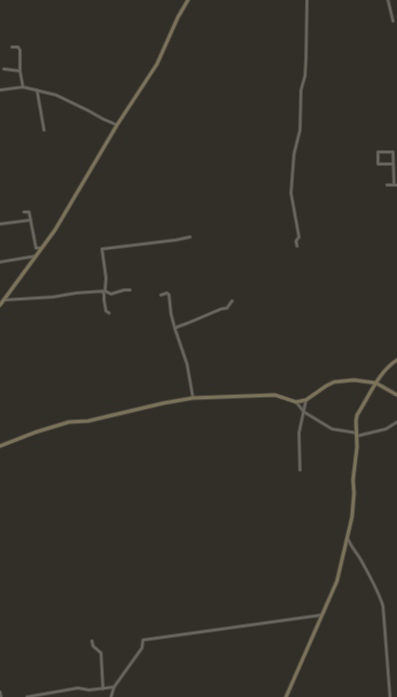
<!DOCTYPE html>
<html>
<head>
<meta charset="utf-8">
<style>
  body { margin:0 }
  canvas { display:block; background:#322f29 }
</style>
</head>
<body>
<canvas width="397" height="697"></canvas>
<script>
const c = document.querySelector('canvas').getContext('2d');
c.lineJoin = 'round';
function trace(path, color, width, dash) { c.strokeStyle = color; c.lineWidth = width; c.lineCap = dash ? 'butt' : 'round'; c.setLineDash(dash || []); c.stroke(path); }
const street = new Path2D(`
  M388,0l5,21
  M12,47h6l2,3v21
  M4,69l16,2 3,16
  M0,90l23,-3 33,8 33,16 14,8 14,6
  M37,90l7,40
  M393,164h-15v-12h15l1,33
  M387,185h10
  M24,212h5l7,36h5
  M0,224l31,-4
  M297,246l-1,-5 3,-4 -8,-44 3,-39 6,-24 1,-40 4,-14 1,-17 1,-59
  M0,262l36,-6
  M102,291l2,3v6l2,11 3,2
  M105,291l6,3 13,-4h6
  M161,295l6,-2 2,2 2,19 4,15
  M4,300l49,-3 23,-4 29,-2 1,-13 -4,-29 74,-9 14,-3
  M193,398l-6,-34 -12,-35 2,-2 11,-4 33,-14 6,-1 5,-7
  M296,402l8,10 28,17 25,4
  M357,436l29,-7 11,-7
  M300,470l-1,-37 7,-33
  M348,539c3,8 9,14 13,21 8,15 17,30 22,46l7,91
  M92,641l1,5 8,7 2,36
  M0,692l1,5
  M27,697l51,-9 11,2 25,-3
  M111,697l3,-10 28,-39 1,-8 179,-25`);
const secondary = new Path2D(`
  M0,305l55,-75 62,-105 40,-61 21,-47 10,-17
  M0,446l36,-14 33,-10 19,-1 76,-18 29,-5 82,-3 21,7 10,-2 20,-14 8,-4 20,-2 22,3 21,12
  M286,697l51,-116 15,-64 2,-24 -1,-13 4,-33 -1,-26 1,-6c12,-18 21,-43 40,-55`);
trace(street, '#4f4c47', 4);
trace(secondary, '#4f4c47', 5);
trace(street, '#6a675f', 2);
trace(secondary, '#7c7255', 3);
</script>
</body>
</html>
